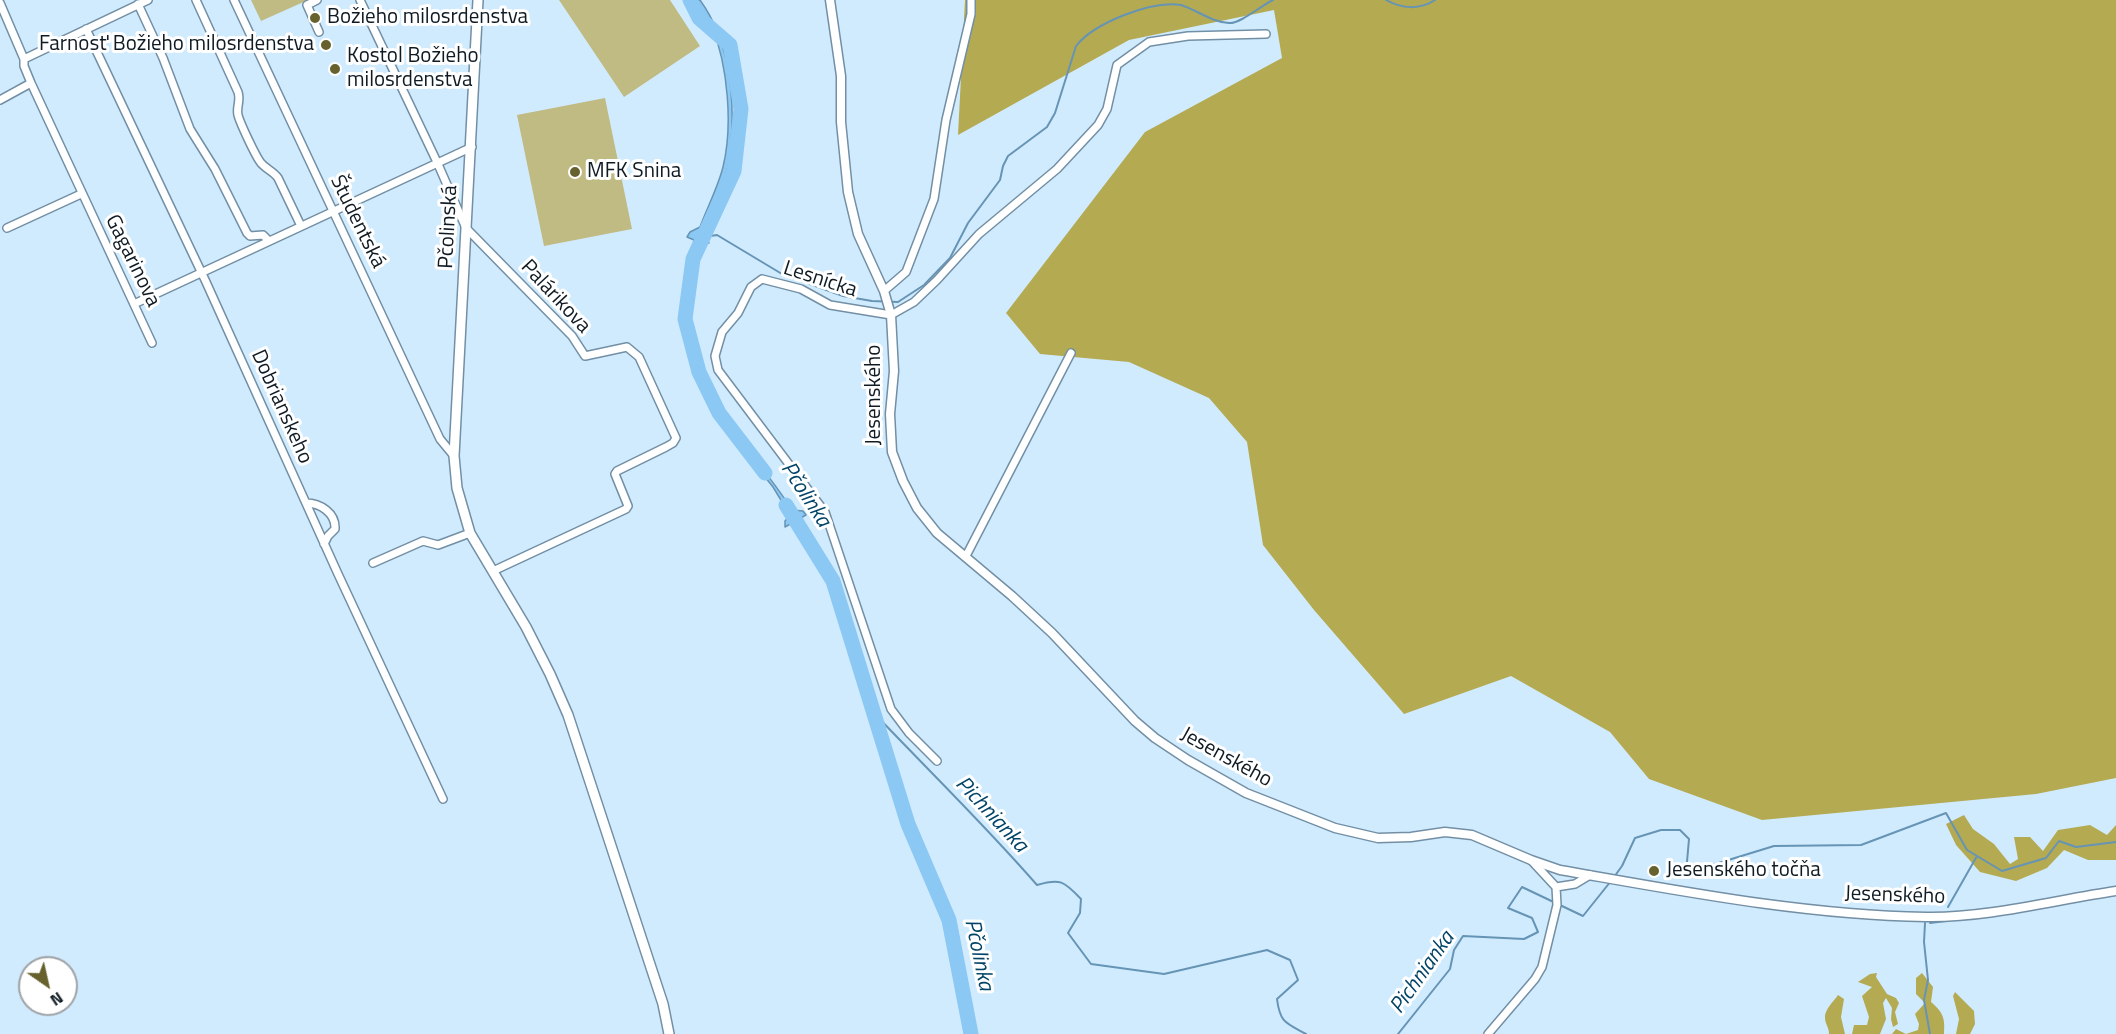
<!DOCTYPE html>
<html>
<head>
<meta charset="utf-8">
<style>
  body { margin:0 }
  #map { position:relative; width:2116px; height:1034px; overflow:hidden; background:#d1ebfe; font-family:"Titillium Web",sans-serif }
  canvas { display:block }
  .north { position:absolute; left:18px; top:956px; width:60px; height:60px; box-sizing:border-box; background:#fff; border:2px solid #9fa3a7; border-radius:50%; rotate:146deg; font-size:16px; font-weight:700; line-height:24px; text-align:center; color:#0f1a23 }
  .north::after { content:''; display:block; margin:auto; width:21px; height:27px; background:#66612d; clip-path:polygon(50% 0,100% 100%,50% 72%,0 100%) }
</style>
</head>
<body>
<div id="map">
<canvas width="2116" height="1034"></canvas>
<div class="north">N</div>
</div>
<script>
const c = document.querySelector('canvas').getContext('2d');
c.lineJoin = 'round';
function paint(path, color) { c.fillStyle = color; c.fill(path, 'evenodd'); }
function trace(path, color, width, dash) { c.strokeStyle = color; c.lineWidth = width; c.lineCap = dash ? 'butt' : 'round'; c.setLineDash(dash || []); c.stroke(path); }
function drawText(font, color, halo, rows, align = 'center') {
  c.font = font + ' "Titillium Web",sans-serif'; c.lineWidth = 6; c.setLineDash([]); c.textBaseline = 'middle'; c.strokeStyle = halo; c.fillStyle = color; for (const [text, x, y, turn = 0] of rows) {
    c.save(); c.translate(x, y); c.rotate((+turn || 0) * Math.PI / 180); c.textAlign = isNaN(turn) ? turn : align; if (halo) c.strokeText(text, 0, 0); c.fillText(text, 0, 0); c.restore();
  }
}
paint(new Path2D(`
  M251,0h57l-47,21z
  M559,0h111l30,46 -76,51z
  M605,98l27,131 -88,17 -27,-131z`), '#c0ba83');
paint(new Path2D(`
  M965,0h1151v778l-80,16 -274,26 -113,-41 -39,-47 -99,-56 -107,38 -90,-104 -51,-65 -16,-103 -38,-44 -80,-36 -89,-8 -34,-41 139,-181 137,-74 -8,-48 -145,30 -171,95z
  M1964,815l9,14 21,15 16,20 8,-5 -4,-22h16l13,14 15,-21 32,-5 17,10 9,-10v35h-28l-24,-10 -17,18 -31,13 -36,-9 -24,-27 -10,-21z
  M1877,973l-1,4 11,17 9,4 3,5 -4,9 3,12 -5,3 -2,-8 1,-11 -6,-10 -3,5 3,16 -6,15h-28l2,-9h13l2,-8 -7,-21 10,-9 -14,-5 12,-8z
  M1922,973l11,14 -2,15c13,11 14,17 13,32h-52l4,-5 10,5 12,-4 1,-6 -4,-10 10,-11 -9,-9v-16z
  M1955,992l19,19 1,13 -5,10h-14l3,-15 -6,-23z
  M1838,995l6,4 -3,18 4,17h-16c0,-7 -4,-10 -4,-16 -1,-8 9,-17 13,-23z`), '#b4aa52');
const water = new Path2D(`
  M694,0h6c29,40 35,95 31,143 -1,9 -1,19 -4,27 -7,21 -16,41 -24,61l6,12 -6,-1c-6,20 -16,40 -19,61 -2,14 1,28 4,41 18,70 68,108 104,166l11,1 3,4 -21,12v-6l5,-6 -17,-28 -55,-68 -23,-41 -14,-51v-23l13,-64 -7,-3 3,-5 10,-5c7,-19 18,-40 23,-60 10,-41 5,-101 -11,-140 -5,-10 -11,-18 -18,-27z`);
paint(water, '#8bc8f3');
trace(water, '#6694b5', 1.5);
trace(new Path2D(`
  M1386,0c16,9 34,10 49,0
  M703,237l14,-2 65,39 61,22 29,5 26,1 26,-17 26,-27 18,-35 32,-43 3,-14 5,-10 39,-29 8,-14 21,-67c18,-23 76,-46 105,-41 16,5 30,17 48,18 11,1 33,-18 44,-23
  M874,713c54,57 111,112 163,172 23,-7 27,-4 44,14l-1,14 -12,20 23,31 73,10 103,-24 23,10 8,20 -21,19c3,24 9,24 29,35
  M1614,877l8,-11 13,-28 26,-8h19l9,9 -3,34 88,-27 87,-1 85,-32 21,37 35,21 44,-13 13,-17 17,6 40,-5
  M1948,907l29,-51
  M1925,923l-1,19 4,38 -4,20 6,34
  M1930,923l16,-2
  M1398,1034l52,-65 4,-19 9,-14 61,3 14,-7 -6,-14 -24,-10 14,-21 61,29 28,-35`), '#6694b5', 2);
trace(new Path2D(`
  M690,0l9,18 31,27 11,64 -7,62 -41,88 -8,60 14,53 20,41 46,60
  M786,505l47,76 75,243 41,96 22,114`), '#8bc8f3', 15);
const minor = new Path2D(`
  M196,0l42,92c3,9 -2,15 0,23 2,8 18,42 23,48 5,6 12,8 17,15l23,48
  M234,0l206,439 14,17
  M317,0l-10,5 12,27
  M360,0l77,162 29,66 106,108 13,20 42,-9 12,10 37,81 -3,5 -7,4 -49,24 -2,3 13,32 -2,3 -133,62
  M0,3l24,56v7l7,17 121,260
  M138,4l25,54 27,71 25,40 32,64 3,3 13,-1 6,6
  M86,29l120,253 132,292 105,225
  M24,59l124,-59
  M0,100l31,-17
  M7,228l74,-34
  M884,291l22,-19 28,-73 12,-79 25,-106v-14
  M134,304l338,-157
  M306,503c14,0 30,10 29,26l-7,7 -4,8
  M966,556l105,-203
  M373,563l50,-22 15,4 32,-12
  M937,761l-28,-28 -18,-24 -66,-197 -107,-142 -3,-14 7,-24 16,-19 13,-26 11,-8 39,10 29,16 61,10 23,-13 23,-22 42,-46 78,-65 41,-44 9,-16 10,-44 32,-23 39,-6 78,-2
  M1556,887l19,-3 15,-9
  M1488,1034l47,-55 7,-12 15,-62 -1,-18 -25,-27`);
const tertiary = new Path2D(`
  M830,0l11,76v46l7,70 10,42 26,57 7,24 3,56 -4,43 2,38 11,29 14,27 20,25 75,63 40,37 83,88 20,17 33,22 58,33 89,35 43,10 33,-1 34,-5 27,3 59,25 29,10c121,21 243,45 366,47 62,1 129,-17 190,-26`);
const secondary = new Path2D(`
  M478,0l-24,456 3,32 13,45 56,94 24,47 18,41 95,289 6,30`);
trace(minor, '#728fa5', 10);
trace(tertiary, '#728fa5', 11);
trace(secondary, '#728fa5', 12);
trace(minor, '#fff', 7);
trace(tertiary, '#fff', 8);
trace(secondary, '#fff', 9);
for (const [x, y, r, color] of [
  [315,18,6,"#66612d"],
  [326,45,6,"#66612d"],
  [335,69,6,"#66612d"],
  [575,172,6,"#66612d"],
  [1654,871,6,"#66612d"]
]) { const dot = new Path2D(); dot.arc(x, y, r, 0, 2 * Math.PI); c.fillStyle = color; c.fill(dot); trace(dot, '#fff', 2); }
drawText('21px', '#0f1a23', '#fff', [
  ["Božieho milosrdenstva",327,18],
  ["Farnosť Božieho milosrdenstva",314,45,"right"],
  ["Kostol Božieho",347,57],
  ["milosrdenstva",347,81],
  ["MFK Snina",587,172],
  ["Jesenského točňa",1666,871]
], 'left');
drawText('21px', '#0f1a23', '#fff', [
  ["Študentská",357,222,64],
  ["Pčolinská",449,227,-87],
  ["Gagarinova",132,261,64],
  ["Lesnícka",820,280,18],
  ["Palárikova",555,297,47],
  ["Jesenského",875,395,-90],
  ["Dobrianskeho",281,407,66],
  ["Jesenského",1226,758,29],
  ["Jesenského",1895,896,2]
]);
drawText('italic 22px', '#024467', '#fff', [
  ["Pčolinka",805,495,57],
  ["Pichnianka",991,815,47],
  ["Pčolinka",978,955,78],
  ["Pichnianka",1423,973,-55]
]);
</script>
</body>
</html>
